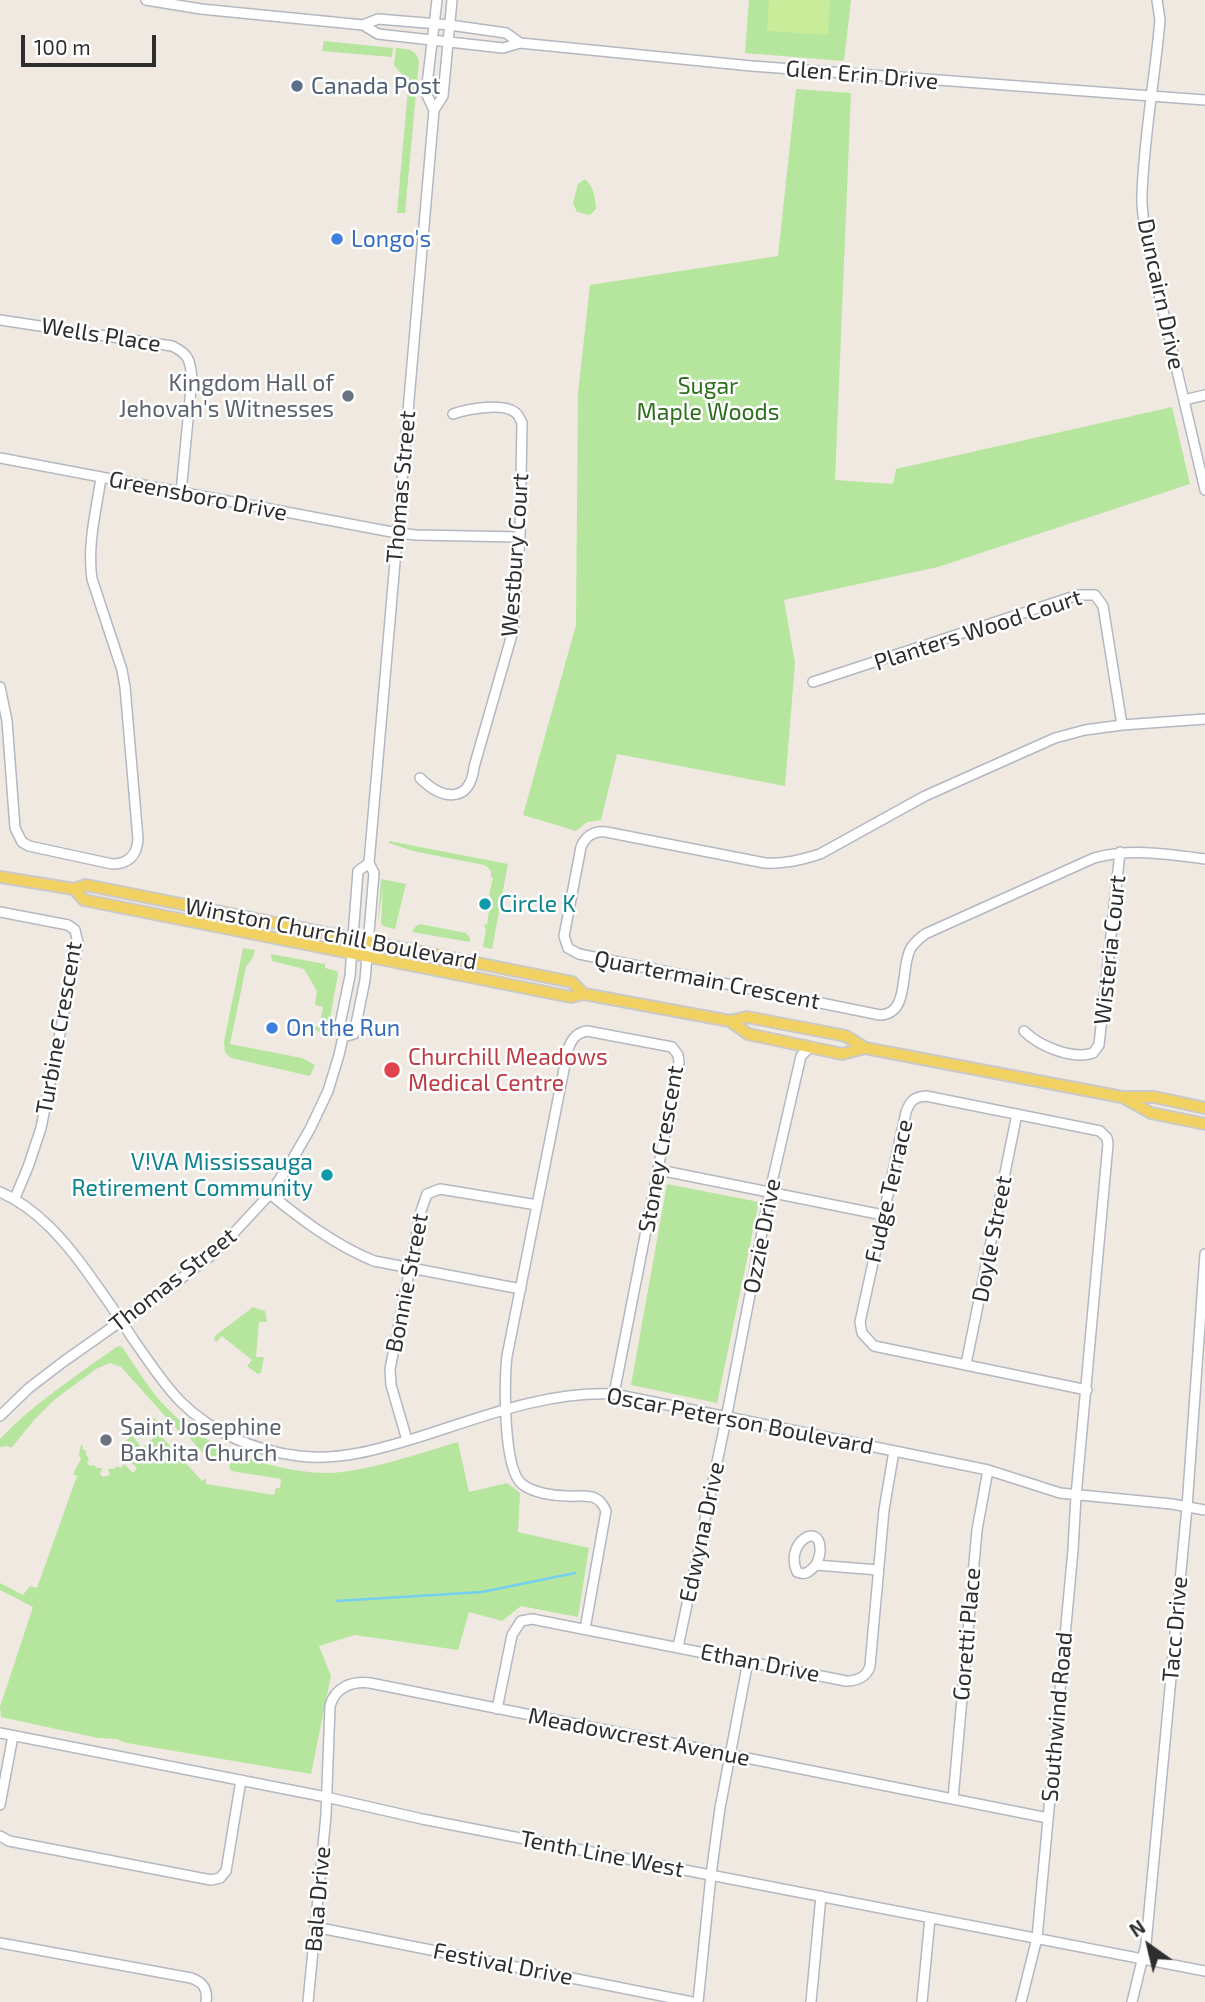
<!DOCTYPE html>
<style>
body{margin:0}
#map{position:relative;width:1205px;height:2002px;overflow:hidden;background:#efe9e1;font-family:"Exo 2",sans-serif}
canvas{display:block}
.north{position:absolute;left:1114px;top:1911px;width:70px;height:70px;-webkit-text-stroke:5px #fff;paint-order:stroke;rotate:326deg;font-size:19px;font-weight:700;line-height:28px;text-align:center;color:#2e2e2e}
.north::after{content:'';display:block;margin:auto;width:24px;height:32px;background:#2e2e2e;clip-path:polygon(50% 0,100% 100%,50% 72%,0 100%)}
.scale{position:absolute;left:21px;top:35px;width:135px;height:32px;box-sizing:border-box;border:4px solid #2e2e2e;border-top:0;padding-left:9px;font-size:21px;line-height:24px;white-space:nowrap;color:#2e2e2e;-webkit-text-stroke:5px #fff;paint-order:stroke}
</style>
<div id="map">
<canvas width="1205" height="2002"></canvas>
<div class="north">N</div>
<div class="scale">100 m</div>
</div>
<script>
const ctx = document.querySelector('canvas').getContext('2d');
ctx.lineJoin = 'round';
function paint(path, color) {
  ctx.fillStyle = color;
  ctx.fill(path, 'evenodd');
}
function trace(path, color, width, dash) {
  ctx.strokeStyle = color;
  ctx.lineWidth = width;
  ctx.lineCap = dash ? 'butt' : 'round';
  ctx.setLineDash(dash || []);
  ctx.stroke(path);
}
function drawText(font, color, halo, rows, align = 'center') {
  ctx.font = font + ' "Exo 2",sans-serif';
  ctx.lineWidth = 5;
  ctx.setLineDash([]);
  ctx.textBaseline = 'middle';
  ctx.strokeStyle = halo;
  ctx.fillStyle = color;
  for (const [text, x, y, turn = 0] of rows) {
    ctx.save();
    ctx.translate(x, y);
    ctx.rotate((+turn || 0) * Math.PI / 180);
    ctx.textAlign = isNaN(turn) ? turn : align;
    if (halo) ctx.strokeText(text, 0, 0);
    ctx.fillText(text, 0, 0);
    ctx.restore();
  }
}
paint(new Path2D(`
 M 749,0 L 851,0 L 844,61 L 745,53 Z
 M 324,41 L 393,48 L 392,57 L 322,51 Z
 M 396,48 C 406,49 416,48 419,61 L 405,213 L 397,213 L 409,77 L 403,76 L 394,65 Z
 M 796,89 L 851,93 L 835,480 L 893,484 L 896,469 L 1172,407 L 1190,484 L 938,567 L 784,600 L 795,663 L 785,786 L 617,754 L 601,820 L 587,822 L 576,831 L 523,815 L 576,625 L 578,393 L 590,285 L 778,256 Z
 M 585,179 C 594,187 595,197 596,209 L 590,215 L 577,212 L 573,203 L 578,184 Z
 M 389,841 L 508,864 L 492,949 L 483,947 L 486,930 L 484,924 L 487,925 L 491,896 L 489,895 L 493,878 L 491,877 C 492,871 490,868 484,865 L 413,851 L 389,843 Z
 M 381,879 L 406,884 L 395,929 L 383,926 L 381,923 L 383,888 L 378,922 Z
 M 420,924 L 466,933 L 470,938 L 470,942 L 412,932 L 416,926 Z
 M 243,948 L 255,950 L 253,957 L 246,967 L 230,1044 L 302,1058 L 315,1065 L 310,1076 L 231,1058 L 225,1052 L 224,1042 Z
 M 271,954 L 325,964 L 325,968 L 337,971 L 338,974 L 327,1035 L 311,1028 L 311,1025 L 319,1027 L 323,1007 L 315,1005 L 317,991 L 304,969 L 272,961 Z
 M 667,1184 L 759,1202 L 717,1403 L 631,1385 Z
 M 253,1307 L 265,1311 L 267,1322 L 259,1322 L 256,1357 L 264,1357 L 261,1373 L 258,1374 L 247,1366 L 252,1360 L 222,1336 L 216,1342 L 214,1339 L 215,1336 Z
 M 118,1346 L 122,1347 C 138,1370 152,1395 173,1414 C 188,1429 206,1439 224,1449 L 213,1463 L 211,1462 L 187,1435 L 184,1437 L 121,1367 L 110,1363 L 96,1369 L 54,1400 L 34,1420 L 13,1446 L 10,1448 L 8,1446 L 0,1447 L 0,1439 C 34,1403 77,1375 118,1346 Z
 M 154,1417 L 166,1431 L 161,1436 L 202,1481 L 206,1478 L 206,1484 L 274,1495 L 276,1488 L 280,1488 L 281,1479 L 231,1471 L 229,1466 L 236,1454 C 269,1466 306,1476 342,1472 C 381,1467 420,1453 458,1442 L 469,1492 L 507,1483 L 520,1493 L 518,1532 L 589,1548 L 578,1617 L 521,1606 L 502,1621 L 469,1612 L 458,1650 L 355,1635 L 319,1646 L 331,1676 L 311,1774 L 127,1743 L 116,1739 L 98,1738 L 1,1717 L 0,1707 L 33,1607 L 0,1590 L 0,1583 L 23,1595 L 30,1586 L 37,1588 L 77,1476 L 73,1474 L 81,1459 L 79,1454 L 81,1445 L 83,1445 L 82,1449 L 86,1451 L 86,1455 L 89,1459 L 87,1463 L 90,1466 L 94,1465 L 97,1468 L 102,1468 L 100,1474 L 103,1477 L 110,1475 L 108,1469 L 114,1469 L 117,1466 L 121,1468 L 124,1464 L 133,1473 L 137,1468 L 126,1458 L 126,1453 L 130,1452 L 131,1448 L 127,1446 L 126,1441 L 132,1435 L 142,1448 L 156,1436 L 150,1429 Z`), '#b6e59e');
paint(new Path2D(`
 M 769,0 L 830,0 L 828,35 L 767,31 Z`), '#c9ec9a');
trace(new Path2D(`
 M 337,1601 L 482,1592 L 575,1573`), '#75cff0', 2.5);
const minor = new Path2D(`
 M 146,0 L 201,9 L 363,25 L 378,19 L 450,25 L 506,33 L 520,43
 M 1157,0 L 1160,20 C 1155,78 1144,136 1142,194 C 1141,211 1145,227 1147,243 L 1205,490
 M 363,25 L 378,34 L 503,48 L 520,43 L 752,66 L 1205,100
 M 434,110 L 426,93 L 437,0
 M 0,320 L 172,346 C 189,354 190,360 192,378 L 181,492
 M 1184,400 L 1205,395
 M 0,458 L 397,533 L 416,535 L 520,537
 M 813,682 L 1078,595 L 1095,595 L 1103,606 L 1122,725
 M 0,687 L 7,721 L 15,828 L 22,842 L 29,846 L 112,864 C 129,864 137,855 138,839 L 125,687 L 122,670 L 92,579 C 87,546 96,511 101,478
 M 1205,719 L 1122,725 L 1085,730 L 1055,738 L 925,796 L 820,854 C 801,860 785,864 765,863 L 606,832 C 594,831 586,835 581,847 L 564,936 L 568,948 L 579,954 L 880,1015 C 910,1014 900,970 910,950 C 913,943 919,939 925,934 L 1094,858 C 1131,848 1167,854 1205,859
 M 420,778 C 442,800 470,804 474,767 L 513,631 L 520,537 L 522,423 C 521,421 518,414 516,413 C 504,402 467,409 453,414
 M 0,912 L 68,925 L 75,930 L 78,943 L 41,1128 L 28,1167 L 15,1198
 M 1024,1031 C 1039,1046 1072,1060 1093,1053 L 1099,1045 L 1120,852
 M 343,1037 L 354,1034 L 365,980 L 374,873 L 369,863 L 434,110 L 443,96 L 452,0
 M 659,1170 L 883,1215
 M 0,1192 C 37,1208 65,1241 88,1273 C 104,1295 119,1317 133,1339 C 148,1360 163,1384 181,1402 C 212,1433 256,1451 299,1456 C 340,1461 380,1449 419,1437 C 482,1417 546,1391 614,1394 L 988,1470 L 1060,1493 L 1172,1504 L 1205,1510
 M 270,1194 C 302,1220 335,1245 374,1261 L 521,1289
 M 966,1364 L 1017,1114
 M 0,1416 L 29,1388 L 63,1362 L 175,1283 L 216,1252 L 270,1194 L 292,1160 L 310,1129 L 328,1091 L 339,1055 L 343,1037 L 339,1029 L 350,976 L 358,871 L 369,863
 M 407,1440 L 391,1385 L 390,1369 L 421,1211 L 427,1194 L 440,1189 L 537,1205
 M 816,1565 C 818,1560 821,1554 820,1549 C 820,1521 784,1543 797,1572 C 806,1576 810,1571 816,1565 L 878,1570
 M 585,1629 L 606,1511 C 603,1505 601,1501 595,1498 C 587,1494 577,1497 568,1496 C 554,1496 533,1493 522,1484 C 503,1469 504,1380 507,1356 L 568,1049 C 572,1039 576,1033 587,1031 L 672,1047 L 678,1055 L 679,1062 L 614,1394
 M 678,1647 L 724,1429 L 770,1191 L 801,1056 L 808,1049 L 813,1047
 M 497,1709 L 512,1635 L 521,1621 L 532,1619 L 846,1681 C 857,1681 867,1677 870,1666 L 884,1510 L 894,1451
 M 0,1733 L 326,1797 L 422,1819 L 1205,1971
 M 953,1799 L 977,1530 L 988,1470
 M 0,1805 L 13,1736
 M 0,1836 L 9,1841 L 211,1880 L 220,1878 L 226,1871 L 241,1780
 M 315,1927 L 692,2002
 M 0,1943 L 191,1978 C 203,1982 208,1989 206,2002
 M 308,2002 L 326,1815 L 330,1706 C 335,1687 352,1681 370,1683 L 1048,1818
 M 698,2002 L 711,1875 L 720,1808 L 748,1661
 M 811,2002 L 821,1896
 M 922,2002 L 930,1918
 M 1021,2002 L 1037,1938 L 1073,1550 L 1076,1496 L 1108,1144 L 1107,1138 L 1100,1131 L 926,1096 C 914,1097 910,1101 906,1112 L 860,1322 L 862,1333 L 874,1346 L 1087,1390
 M 1132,2002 L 1146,1944 L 1187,1507 L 1205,1254`);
const major = new Path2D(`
 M 0,877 L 74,889 L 86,885 L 572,982 L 584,994
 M 74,889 L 84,900 L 571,997 L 584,994 L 730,1021 L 748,1034 L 842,1054 L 865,1048
 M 730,1021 L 747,1017 L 846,1036 L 865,1048 L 1122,1097 L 1154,1097 L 1205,1108
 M 1124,1098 L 1151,1113 L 1205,1124`);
trace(minor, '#b4b7c1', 12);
trace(major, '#c9c9c9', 14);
trace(minor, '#fff', 9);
trace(major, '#f2d163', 10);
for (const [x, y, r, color] of [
 [297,86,7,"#5c6f8a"],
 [337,239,7,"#3f7fe0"],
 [348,396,7,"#6b7280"],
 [485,904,7,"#0f9aa8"],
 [272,1028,7,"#3f7fe0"],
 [392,1070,9,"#e0444e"],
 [327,1175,7,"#0f9aa8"],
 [106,1440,7,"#6b7280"]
]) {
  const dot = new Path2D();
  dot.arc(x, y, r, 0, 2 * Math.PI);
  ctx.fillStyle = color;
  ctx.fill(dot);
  trace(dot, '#fff', 2.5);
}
drawText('23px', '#2e2e2e', '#fff', [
 ["Glen Erin Drive",862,75,5],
 ["Duncairn Drive",1161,294,78],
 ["Wells Place",101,335,9],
 ["Thomas Street",401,487,-85],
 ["Greensboro Drive",198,496,11],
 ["Westbury Court",515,555,-86],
 ["Planters Wood Court",978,630,-18],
 ["Winston Churchill Boulevard",331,934,11],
 ["Wisteria Court",1110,950,-84],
 ["Quartermain Crescent",707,980,11],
 ["Turbine Crescent",59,1028,-80],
 ["Stoney Crescent",661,1149,-80],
 ["Fudge Terrace",889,1191,-77],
 ["Ozzie Drive",762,1236,-79],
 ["Doyle Street",992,1239,-79],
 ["Thomas Street",173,1280,-38],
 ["Bonnie Street",407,1283,-79],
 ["Oscar Peterson Boulevard",740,1421,11],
 ["Edwyna Drive",702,1532,-78],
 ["Tacc Drive",1175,1629,-85],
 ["Goretti Place",967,1634,-85],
 ["Ethan Drive",760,1663,11],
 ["Southwind Road",1057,1717,-85],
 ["Meadowcrest Avenue",639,1737,11],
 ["Tenth Line West",602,1854,11],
 ["Bala Drive",318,1899,-85],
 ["Festival Drive",503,1964,11]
]);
drawText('23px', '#4e5e75', '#fff', [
 ["Canada Post",311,86]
], 'left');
drawText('23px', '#366cbe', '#fff', [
 ["Longo's",351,239],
 ["On the Run",286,1028]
], 'left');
drawText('23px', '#5b616d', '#fff', [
 ["Kingdom Hall of",334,383],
 ["Jehovah's Witnesses",334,409],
 ["Saint Josephine",120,1427,"left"],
 ["Bakhita Church",120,1453,"left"]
], 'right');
drawText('23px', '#2c6e1b', '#fff', [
 ["Sugar",708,386],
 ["Maple Woods",708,412]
]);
drawText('23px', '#0d838f', '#fff', [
 ["Circle K",499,904],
 ["V!VA Mississauga",313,1162,"right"],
 ["Retirement Community",313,1188,"right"]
], 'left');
drawText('23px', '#be3a42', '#fff', [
 ["Churchill Meadows",408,1057],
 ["Medical Centre",408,1083]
], 'left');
</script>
